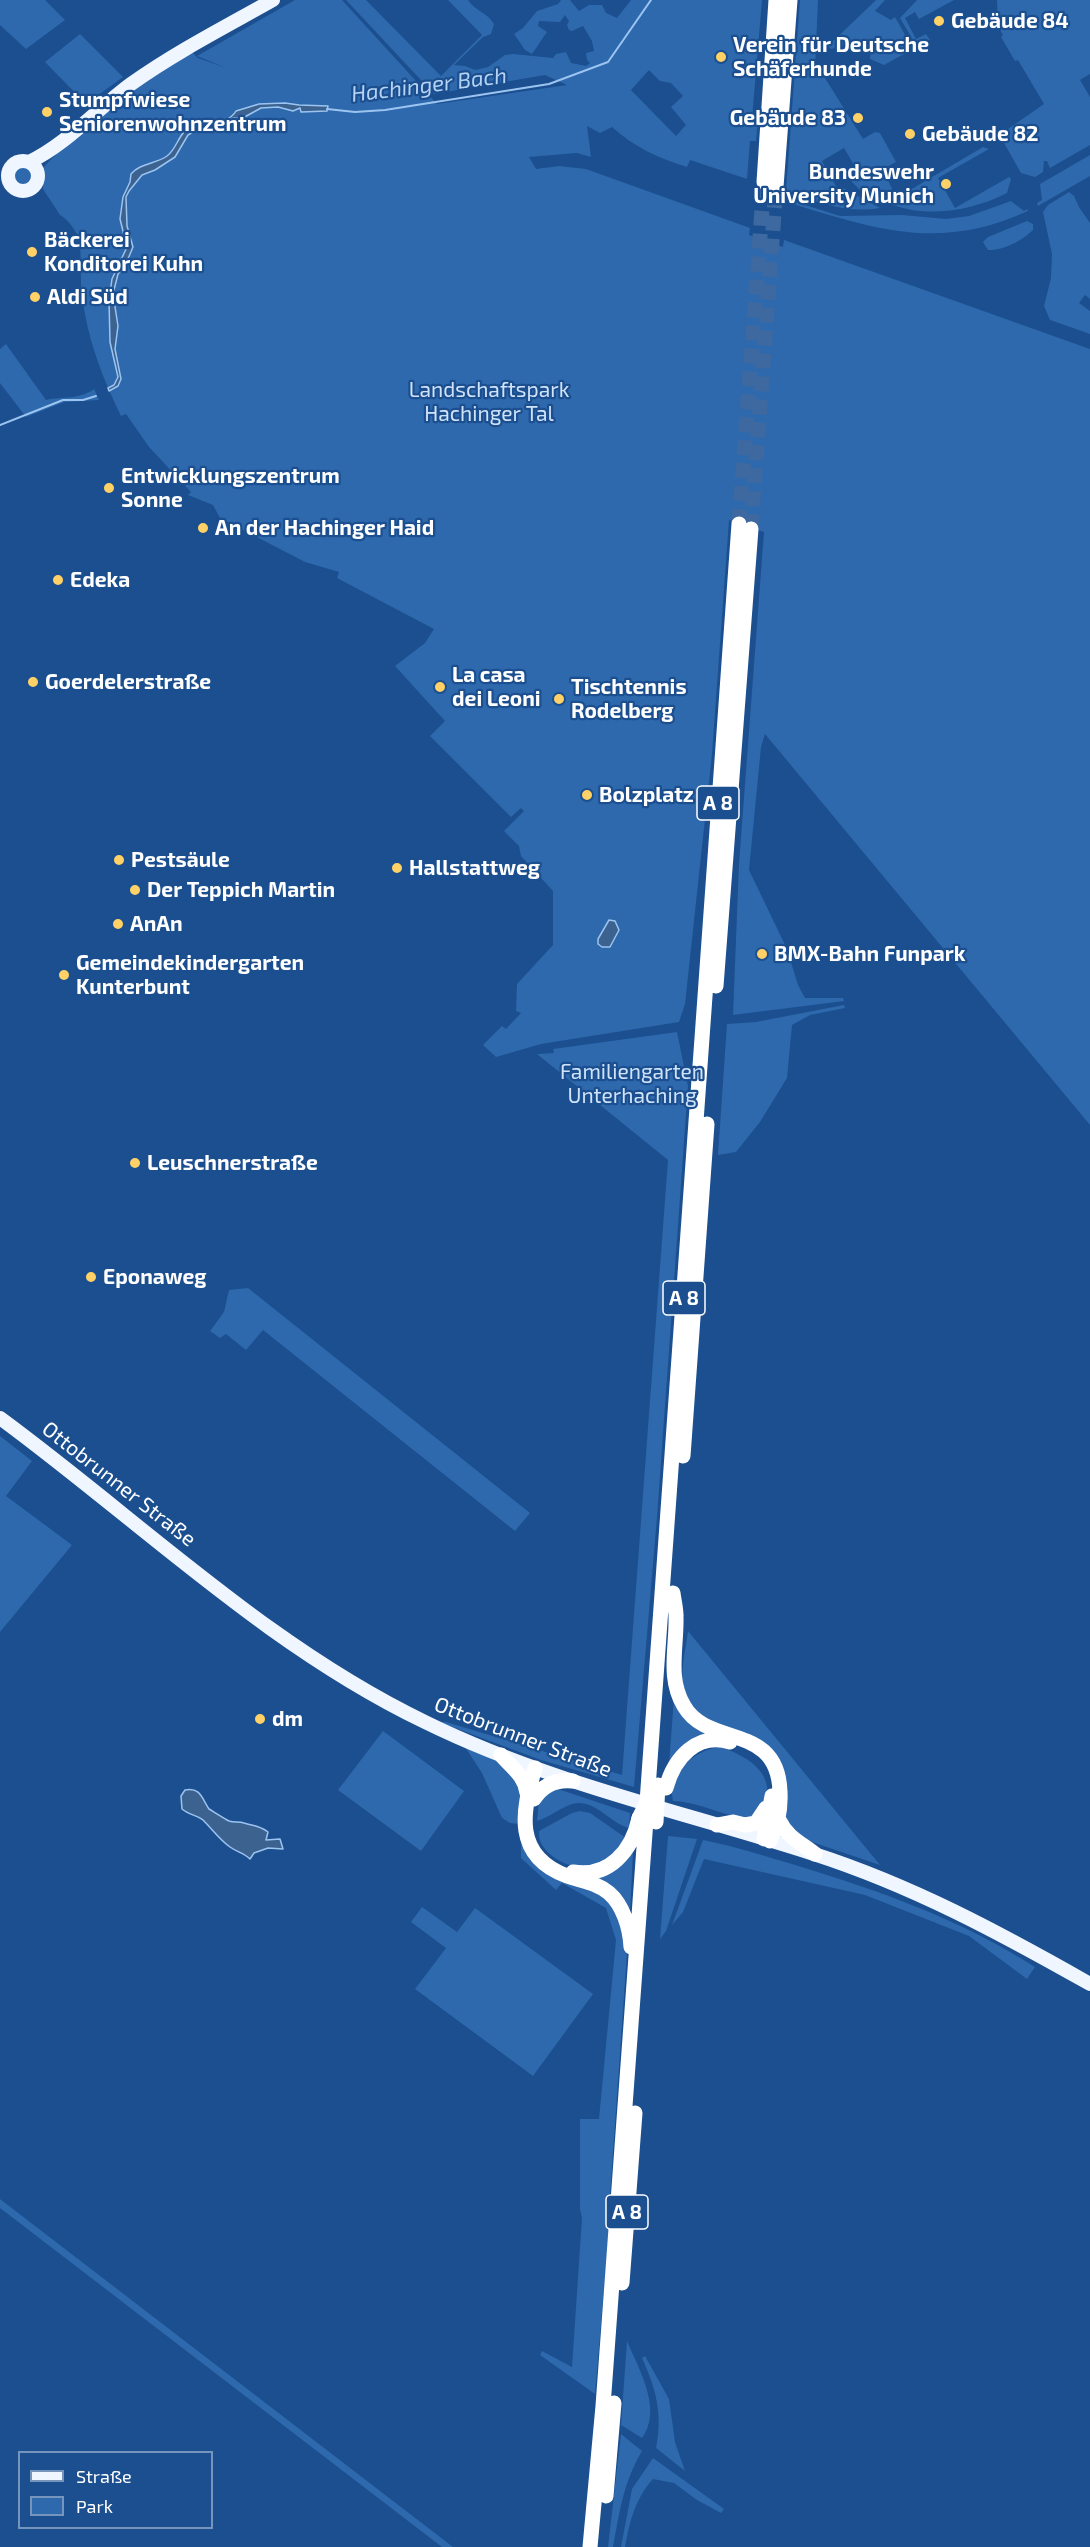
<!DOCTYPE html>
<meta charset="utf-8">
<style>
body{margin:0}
#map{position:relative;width:1090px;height:2547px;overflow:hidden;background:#1b4f8f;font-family:"Exo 2",sans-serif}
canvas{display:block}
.legend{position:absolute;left:18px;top:2451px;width:195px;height:78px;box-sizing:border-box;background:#1b4f8f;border:2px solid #7695bc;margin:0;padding:8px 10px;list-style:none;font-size:18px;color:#fff}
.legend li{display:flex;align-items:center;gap:12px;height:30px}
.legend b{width:30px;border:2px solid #7695bc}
</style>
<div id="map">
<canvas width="1090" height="2547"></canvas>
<ul class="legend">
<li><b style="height:8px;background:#f0f6ff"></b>Straße</li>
<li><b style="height:16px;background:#2e69ad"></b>Park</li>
</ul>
</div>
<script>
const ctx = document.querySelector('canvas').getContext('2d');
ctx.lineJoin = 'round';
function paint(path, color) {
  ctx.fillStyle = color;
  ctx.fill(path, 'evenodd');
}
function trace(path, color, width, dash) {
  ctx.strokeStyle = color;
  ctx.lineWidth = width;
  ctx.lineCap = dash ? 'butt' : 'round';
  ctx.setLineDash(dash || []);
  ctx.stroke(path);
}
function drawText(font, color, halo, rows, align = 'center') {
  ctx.font = font + ' "Exo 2",sans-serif';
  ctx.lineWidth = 4.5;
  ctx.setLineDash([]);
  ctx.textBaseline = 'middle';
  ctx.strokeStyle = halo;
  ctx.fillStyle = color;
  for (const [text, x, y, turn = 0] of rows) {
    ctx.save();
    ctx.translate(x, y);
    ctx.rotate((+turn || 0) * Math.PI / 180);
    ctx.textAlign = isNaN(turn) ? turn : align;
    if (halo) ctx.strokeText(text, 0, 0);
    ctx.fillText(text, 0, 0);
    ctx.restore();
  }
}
paint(new Path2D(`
 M 0,0 L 45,0 L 65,20 L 26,49 L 0,25 Z
 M 295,0 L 342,0 L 437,104 L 567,85 L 545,75 L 434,94 L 346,0 L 366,0 L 441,76 L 482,35 L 448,0 L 468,0 C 475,11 487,12 494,24 L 491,34 L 483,37 L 454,65 L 465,66 L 475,70 L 488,67 L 505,55 L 513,54 L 553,58 L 556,54 L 566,52 L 571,63 L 586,66 L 590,63 L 587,60 L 586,53 L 594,51 L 592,41 L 583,26 L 572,31 L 569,30 L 567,25 L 569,21 L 565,15 L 560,22 L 539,21 L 538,26 L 547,32 L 532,54 L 525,50 L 514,34 L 523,28 L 537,11 L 558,4 L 561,0 L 570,0 L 579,11 L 589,5 L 602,5 L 606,13 L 617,18 L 631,0 L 762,0 L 752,119 L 758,120 L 756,141 L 750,141 L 747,179 L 690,160 L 687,167 C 658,158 634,147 612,127 L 600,133 L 587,126 L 591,157 L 577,153 L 529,157 L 536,169 L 559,166 L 586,169 L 750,228 L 749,235 L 783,247 L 784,240 L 1090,349 L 1090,1125 L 765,734 L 761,747 L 749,870 L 787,949 L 798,985 L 805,998 L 843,998 L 844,1001 L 733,1015 L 739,864 L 764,532 L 729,520 L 712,754 L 685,1004 L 679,1022 L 541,1044 L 496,1057 L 483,1045 L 502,1026 L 506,1029 L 521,1013 L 516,1011 L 517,984 L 553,945 L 553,891 L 521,856 L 519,846 L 504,831 L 524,811 L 521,808 L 511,817 L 430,736 L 445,721 L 395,666 L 425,643 L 434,629 L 337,578 L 339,572 L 305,562 L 220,518 L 213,505 L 188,495 L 191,492 L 149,447 L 126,414 L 121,416 C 102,377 87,338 82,295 C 80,281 82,252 79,240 C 77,232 68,219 60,215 L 43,189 L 43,168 C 86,121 139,87 191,51 L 198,58 L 226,68 L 197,56 ZM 649,70 L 660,81 L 671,83 L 683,96 L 671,107 L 686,125 L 676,136 L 631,90 Z
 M 800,0 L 818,0 L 815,71 L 820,70 L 863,139 L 875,132 L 880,133 L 896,162 L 883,169 L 892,189 L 886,200 L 882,202 L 860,190 L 851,181 L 860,175 L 844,148 L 822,161 L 837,188 L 841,187 L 880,208 C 846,214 817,202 786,191 Z
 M 876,0 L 885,0 L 875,11 L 891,20 L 895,17 L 913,49 L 884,65 L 870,59 L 871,48 L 855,50 L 852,43 L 831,49 L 828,46 Z
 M 917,0 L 954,0 L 919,19 L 915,12 L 905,18 L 916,39 L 926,34 L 930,40 L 917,47 L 900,18 Z
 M 997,0 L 1090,0 L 1090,74 L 1080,80 L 1090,97 L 1090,145 L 1050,168 L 1047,161 L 1044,161 L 1043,172 L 1035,177 L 1021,173 L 1004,143 L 1008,129 L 1044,104 L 1018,60 L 1015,61 L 1001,37 L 1003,35 L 998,26 Z
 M 80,34 L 123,77 L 86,104 L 45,62 Z
 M 983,147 L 989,149 L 938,178 L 955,208 L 1009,177 L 1011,179 L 1007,193 C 972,211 925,219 888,203 Z
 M 1090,155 L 1090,176 L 1038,206 L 1037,203 L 1042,200 L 1040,184 Z
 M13 176a11 11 0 1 1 22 0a11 11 0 1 1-22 0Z
 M 1069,192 L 1074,196 L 1079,207 L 1090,223 L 1090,299 L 1085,295 L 1079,303 L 1090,311 L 1090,334 L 1050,320 L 1044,306 L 1051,278 L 1052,254 L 1043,212 L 1048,205 Z
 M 786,199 L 840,216 L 902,215 L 946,219 L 969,216 L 1011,201 L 1024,211 L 1027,209 L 1028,211 C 938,252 875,229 786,202 Z
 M 1027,221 L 1033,224 L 1033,230 C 1023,240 1003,251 988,250 L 983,242 L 988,237 Z
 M 6,344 L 46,400 C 63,396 79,400 94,389 L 99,400 L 64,402 L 26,417 L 0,383 L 0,349 Z
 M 844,1005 L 845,1008 L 810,1015 L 792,1025 L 787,1078 L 760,1122 L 736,1152 L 718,1155 L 727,1024 L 756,1022 Z
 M 677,1032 L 688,1086 L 657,1517 L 634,1787 L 541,1760 L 439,1722 L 446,1722 L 622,1775 L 668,1160 L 537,1054 L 554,1053 L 553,1049 Z
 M 248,1288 L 530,1513 L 515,1531 L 263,1330 L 246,1350 L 226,1334 L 220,1338 L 210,1331 L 224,1312 L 229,1290 Z
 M 0,1436 L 32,1461 L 6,1496 L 72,1545 L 0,1632 Z
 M 688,1631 L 880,1865 L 803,1839 L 788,1827 L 774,1758 C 745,1742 686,1720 683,1682 C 681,1665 686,1648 688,1631 Z
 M 674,1698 L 713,1734 L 669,1764 Z
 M 383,1731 L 464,1791 L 421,1851 L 338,1790 Z
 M 465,1747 L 497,1761 L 521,1788 L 519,1824 L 510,1823 L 502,1818 L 482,1773 Z
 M 719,1747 C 742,1753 777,1772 765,1803 C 762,1809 757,1814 754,1819 C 726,1818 701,1802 673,1801 C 667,1773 693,1751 719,1747 Z
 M 558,1789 L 630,1813 L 629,1828 C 609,1823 595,1798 572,1804 C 560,1808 550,1817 537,1821 L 539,1799 L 549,1790 Z
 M 580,1811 L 590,1813 L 626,1838 C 618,1849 609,1862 595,1867 C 576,1873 536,1855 539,1831 L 572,1813 Z
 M 521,1836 L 530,1850 L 607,1894 L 628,1939 L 610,2195 L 612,2195 L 595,2394 L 540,2355 L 542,2351 L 572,2367 L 582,2218 L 580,2209 L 580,2119 L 599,2119 L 616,1940 L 606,1908 L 562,1883 L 556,1890 L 521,1858 Z
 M 668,1836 L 697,1839 L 666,1931 L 660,1939 Z
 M 703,1840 C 734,1846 765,1856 795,1865 C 878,1890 962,1920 1035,1967 L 1027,1979 L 969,1936 L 865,1895 L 704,1859 L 683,1912 L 672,1925 Z
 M 633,1852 L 630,1913 L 594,1877 L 613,1872 Z
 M 422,1907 L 457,1932 L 475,1908 L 593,1994 L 533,2076 L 415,1989 L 446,1948 L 411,1922 Z
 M 0,2199 L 453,2547 L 442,2547 L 0,2208 Z
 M 627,2341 C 639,2370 663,2409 642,2438 L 621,2425 Z
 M 645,2356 L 669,2399 L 675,2442 L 685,2471 L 656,2448 C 663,2414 656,2389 642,2358 Z
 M 621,2434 L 642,2451 C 623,2483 620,2511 613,2547 L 608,2547 Z
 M 653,2458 L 724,2509 L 721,2513 L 697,2500 L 674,2483 L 653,2479 C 635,2499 630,2521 625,2547 L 621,2547 L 632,2489 Z`), '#2e69ad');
const water = new Path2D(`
 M 285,103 L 299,105 L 328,106 L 327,111 L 301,112 L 300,108 L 293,111 L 278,107 L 261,108 L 241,119 L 234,118 L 217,127 L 196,130 L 188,135 L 175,157 L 155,170 L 142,175 L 129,191 L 126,197 L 127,226 L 133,247 L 125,266 L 118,274 L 113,294 L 118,326 L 115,349 L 121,379 L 118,386 L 109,391 L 108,388 L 114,385 L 118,377 L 110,342 L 109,300 L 112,279 L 127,247 L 120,219 L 123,197 L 130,182 L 131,174 C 140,163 156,164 167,156 C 177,149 179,132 190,127 C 203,120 228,126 236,111 L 259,104 Z
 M 609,920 L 615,921 L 619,930 L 610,947 L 602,947 L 598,944 L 598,939 Z
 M 185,1790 C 201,1787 202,1799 209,1809 C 214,1812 225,1819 229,1821 C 234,1823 239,1821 244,1823 C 253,1826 259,1825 268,1832 L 266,1840 L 280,1839 L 283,1849 L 268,1848 L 254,1853 L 250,1859 C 244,1853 237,1852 230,1847 C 220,1840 212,1829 203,1820 C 197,1815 189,1815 182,1809 L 181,1796 Z`);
paint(water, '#3c6290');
trace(water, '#9cc4f0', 1.5);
trace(new Path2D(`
 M 327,109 L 355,112 L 385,110 L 549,84 L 608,62 L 651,0
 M 0,425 L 63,400 L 83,400 L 96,396`), '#9cc4f0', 2);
trace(new Path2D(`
 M 739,524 L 764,182
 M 751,529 L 776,187`), '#3d69a0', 15, [15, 8]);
trace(new Path2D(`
 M8 176a15 15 0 1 1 30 0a15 15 0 1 1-30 0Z
 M 29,162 C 67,144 97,109 131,84 C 176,52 225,27 273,0
 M 0,1418 C 140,1521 267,1646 425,1722 C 549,1783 684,1812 814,1854 C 913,1886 1000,1933 1090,1984`), '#f0f6ff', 14);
trace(new Path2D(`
 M 764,182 L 776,0
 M 776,187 L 790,0
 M 716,986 L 751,529
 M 683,1456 L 707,1124
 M 673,1593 C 674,1601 676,1608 676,1616 C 677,1647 667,1678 684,1706 C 708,1748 778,1722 780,1792 C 781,1810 778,1825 770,1841
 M 501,1755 C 512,1768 525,1776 527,1793
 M 535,1768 C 522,1811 513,1856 567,1876 C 581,1881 596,1882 609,1893 C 623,1905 630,1928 631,1947
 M 666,1788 C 674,1758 697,1732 730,1742
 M 534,1799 C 543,1785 556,1779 573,1781
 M 647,1802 L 739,524
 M 779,1820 C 787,1837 801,1843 815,1854
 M 717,1825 L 733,1822 L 745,1825 L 756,1823 L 766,1808
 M 764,1839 L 772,1796
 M 573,1872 C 609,1878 632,1851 639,1818
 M 622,2283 L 635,2113
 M 606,2496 L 614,2403
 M 590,2547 L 603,2406 L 646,1820`), '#fff', 15);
trace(new Path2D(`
 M 639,1818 L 647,1802
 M 656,1822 L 658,1785`), '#fff', 15);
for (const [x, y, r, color] of [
 [939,21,6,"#ffd166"],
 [721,57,6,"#ffd166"],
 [47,112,6,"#ffd166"],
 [858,118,6,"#ffd166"],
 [910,134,6,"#ffd166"],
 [946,184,6,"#ffd166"],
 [32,252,6,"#ffd166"],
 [35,297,6,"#ffd166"],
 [109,488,6,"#ffd166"],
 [203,528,6,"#ffd166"],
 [58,580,6,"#ffd166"],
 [33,682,6,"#ffd166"],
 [440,687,6,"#ffd166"],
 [559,699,6,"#ffd166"],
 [587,795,6,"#ffd166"],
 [119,860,6,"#ffd166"],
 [397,868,6,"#ffd166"],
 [135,890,6,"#ffd166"],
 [118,924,6,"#ffd166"],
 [762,954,6,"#ffd166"],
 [64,975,6,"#ffd166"],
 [135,1163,6,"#ffd166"],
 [91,1277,6,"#ffd166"],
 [260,1719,6,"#ffd166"]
]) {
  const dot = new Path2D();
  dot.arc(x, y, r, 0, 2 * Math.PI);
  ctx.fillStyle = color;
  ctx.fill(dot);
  trace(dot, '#1b4f8f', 2);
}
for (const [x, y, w] of [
 [718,803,42],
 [684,1298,42],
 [627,2212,42]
]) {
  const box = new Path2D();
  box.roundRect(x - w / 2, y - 17, w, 34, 4.5);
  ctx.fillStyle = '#1b4f8f';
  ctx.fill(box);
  trace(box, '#fff', 1.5);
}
drawText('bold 20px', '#fff', null, [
 ["A 8",718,803],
 ["A 8",684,1298],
 ["A 8",627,2212]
]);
drawText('bold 21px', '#fff', '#1b4f8f', [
 ["Gebäude 84",951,21],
 ["Verein für Deutsche",733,45],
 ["Schäferhunde",733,69],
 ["Stumpfwiese",59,100],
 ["Seniorenwohnzentrum",59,124],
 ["Gebäude 83",846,118,"right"],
 ["Gebäude 82",922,134],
 ["Bundeswehr",934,172,"right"],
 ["University Munich",934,196,"right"],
 ["Bäckerei",44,240],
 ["Konditorei Kuhn",44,264],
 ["Aldi Süd",47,297],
 ["Entwicklungszentrum",121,476],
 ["Sonne",121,500],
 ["An der Hachinger Haid",215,528],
 ["Edeka",70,580],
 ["La casa",452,675],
 ["dei Leoni",452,699],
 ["Goerdelerstraße",45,682],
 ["Tischtennis",571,687],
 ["Rodelberg",571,711],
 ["Bolzplatz",599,795],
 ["Pestsäule",131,860],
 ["Hallstattweg",409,868],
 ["Der Teppich Martin",147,890],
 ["AnAn",130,924],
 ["BMX-Bahn Funpark",774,954],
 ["Gemeindekindergarten",76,963],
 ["Kunterbunt",76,987],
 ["Leuschnerstraße",147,1163],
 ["Eponaweg",103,1277],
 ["dm",272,1719]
], 'left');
drawText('21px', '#cfe3fa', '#1b4f8f', [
 ["Landschaftspark",489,390],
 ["Hachinger Tal",489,414],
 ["Familiengarten",632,1072],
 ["Unterhaching",632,1096]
]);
drawText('21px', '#fff', '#1b4f8f', [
 ["Ottobrunner Straße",119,1484,38],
 ["Ottobrunner Straße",523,1737,21]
]);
drawText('italic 22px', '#b5d3f5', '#1b4f8f', [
 ["Hachinger Bach",429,85,-7]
]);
</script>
